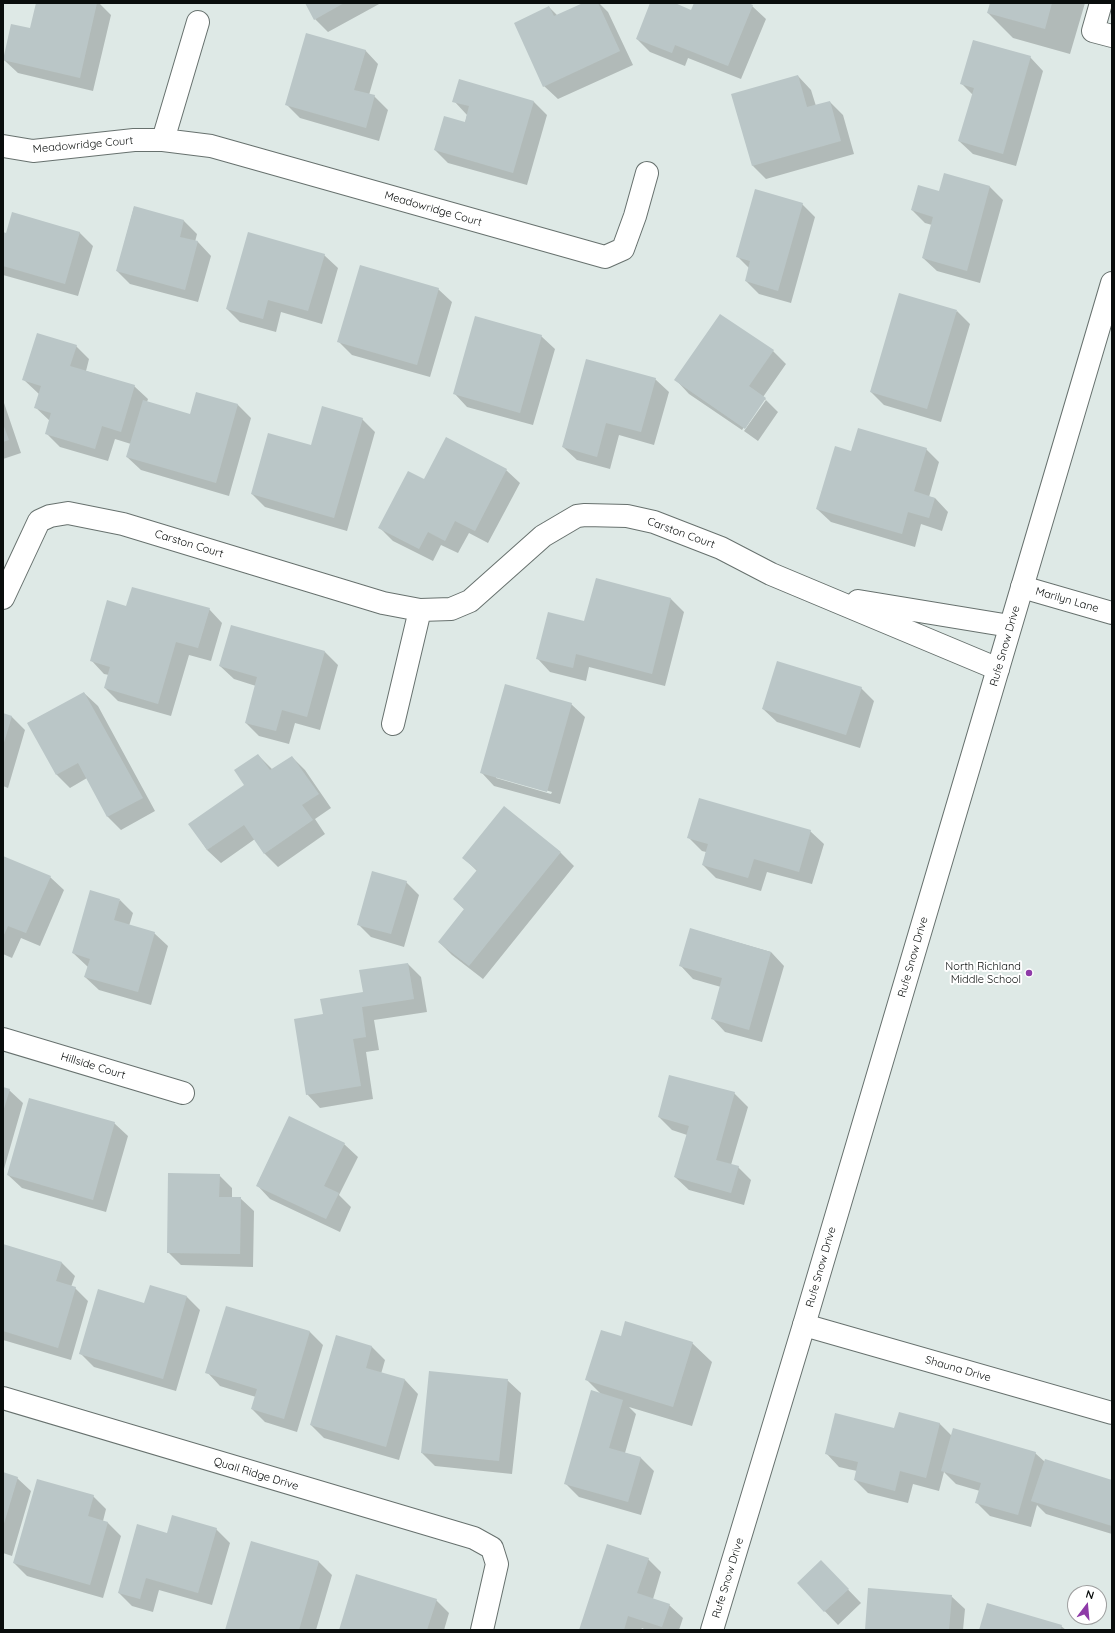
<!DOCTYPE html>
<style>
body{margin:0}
#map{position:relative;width:1115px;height:1633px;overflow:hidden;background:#dee9e6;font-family:Quicksand,sans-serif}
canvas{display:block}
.frame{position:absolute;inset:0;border:4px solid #090d0c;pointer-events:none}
.north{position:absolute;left:1067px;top:1585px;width:40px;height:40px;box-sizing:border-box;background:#fff;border:1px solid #9d9e9e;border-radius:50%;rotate:16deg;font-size:11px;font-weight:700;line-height:16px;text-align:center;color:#090d0c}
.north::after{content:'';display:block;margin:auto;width:14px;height:18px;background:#8e3aa8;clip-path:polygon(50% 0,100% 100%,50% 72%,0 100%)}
</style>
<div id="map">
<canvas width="1115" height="1633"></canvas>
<div class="frame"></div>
<div class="north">N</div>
</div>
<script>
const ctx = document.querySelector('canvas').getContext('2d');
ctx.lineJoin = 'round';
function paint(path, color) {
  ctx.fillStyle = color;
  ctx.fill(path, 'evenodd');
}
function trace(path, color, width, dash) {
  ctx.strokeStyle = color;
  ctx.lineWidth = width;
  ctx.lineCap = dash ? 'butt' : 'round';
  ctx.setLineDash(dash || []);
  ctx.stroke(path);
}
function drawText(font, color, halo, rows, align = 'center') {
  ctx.font = font + ' Quicksand,sans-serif';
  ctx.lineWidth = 4;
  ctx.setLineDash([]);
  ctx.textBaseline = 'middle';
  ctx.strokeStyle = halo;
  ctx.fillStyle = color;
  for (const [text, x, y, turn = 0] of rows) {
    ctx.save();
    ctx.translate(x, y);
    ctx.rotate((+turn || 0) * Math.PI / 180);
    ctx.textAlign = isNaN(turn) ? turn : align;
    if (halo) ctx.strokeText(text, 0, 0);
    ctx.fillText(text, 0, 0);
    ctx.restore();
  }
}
paint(new Path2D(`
 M 37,3 L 99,3 L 111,15 L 93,91 L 18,73 L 4,60 L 31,29 Z
 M 306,3 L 381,3 L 328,32 L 315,19 Z
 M 585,3 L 599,3 L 608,12 L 633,65 L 558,99 L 544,86 L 549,7 L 558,16 Z
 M 651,3 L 672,3 L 692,11 L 695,3 L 746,3 L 752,6 L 766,19 L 741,79 L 688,58 L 685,66 L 650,52 L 637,39 Z
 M 991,3 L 1085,3 L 1070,54 L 1013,38 L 988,13 Z
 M 365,50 L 378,64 L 369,95 L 374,96 L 388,110 L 379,141 L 300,118 L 287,105 Z
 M 1030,57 L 1043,71 L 1016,166 L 973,154 L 959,141 L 973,95 L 962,84 Z
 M 798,76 L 811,90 L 816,106 L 830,102 L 843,115 L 854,154 L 766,179 L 753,166 L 733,95 Z
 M 454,101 L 534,102 L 547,115 L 527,185 L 448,163 L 435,150 L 465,123 L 467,115 Z
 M 990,187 L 1003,200 L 980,283 L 937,271 L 923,258 L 932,225 L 925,223 L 912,210 L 940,192 Z
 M 802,204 L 815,217 L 791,303 L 759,294 L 746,281 L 749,268 L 737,256 Z
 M 134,207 L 184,221 L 197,234 L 195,242 L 198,242 L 211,256 L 198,302 L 130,284 L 117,271 Z
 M 79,232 L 93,246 L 78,296 L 3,275 L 3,233 Z
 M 324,255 L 338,268 L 322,324 L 281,312 L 276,332 L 240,322 L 227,309 Z
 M 438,289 L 452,302 L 430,377 L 352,355 L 339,342 Z
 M 957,311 L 970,324 L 941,422 L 884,405 L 871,392 Z
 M 541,336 L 555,349 L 533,425 L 467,407 L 454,393 Z
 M 76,346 L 89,359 L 86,371 L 134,386 L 148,399 L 147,402 L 191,415 L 197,393 L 238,405 L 251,418 L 229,496 L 141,470 L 127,457 L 131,444 L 115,439 L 108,461 L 60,447 L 46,433 L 50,421 L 35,407 L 39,394 L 24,380 Z
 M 773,351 L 786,364 L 763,397 L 778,412 L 758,441 L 744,431 L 766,400 L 763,400 L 742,430 L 689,394 L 676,380 Z
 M 655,379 L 669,392 L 654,445 L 619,435 L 610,469 L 577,460 L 563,447 Z
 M 3,400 L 21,453 L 3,459 Z
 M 362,419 L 375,432 L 347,531 L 265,507 L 252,494 L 312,446 Z
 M 926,449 L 939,462 L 929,497 L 935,498 L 948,512 L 942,531 L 921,524 L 915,547 L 831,522 L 817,509 L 852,452 Z
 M 506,470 L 520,483 L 488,543 L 469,533 L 458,553 L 441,545 L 433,561 L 393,541 L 379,527 L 425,480 Z
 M 671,599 L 684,612 L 665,686 L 589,667 L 586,681 L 550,672 L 537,658 L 585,622 Z
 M 127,607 L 209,609 L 222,623 L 211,661 L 189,655 L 171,716 L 118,701 L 105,688 L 109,675 L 104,674 L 91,660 Z
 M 325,652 L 338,665 L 320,730 L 295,723 L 289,744 L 259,736 L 246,723 L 256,686 L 234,679 L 220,666 Z
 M 861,688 L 874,701 L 860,748 L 777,722 L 763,709 Z
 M 84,693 L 98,706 L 155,811 L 121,830 L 108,817 L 87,778 L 70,788 L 57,775 L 28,723 Z
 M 571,704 L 585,717 L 560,804 L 494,786 L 481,772 ZM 496,776 L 552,792 L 551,794 L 496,778 Z
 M 3,714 L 12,717 L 25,730 L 8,788 L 3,786 Z
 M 258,755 L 273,770 L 292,757 L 305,770 L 331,808 L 315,819 L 325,834 L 278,867 L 265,854 L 255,839 L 221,863 L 207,850 L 190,824 L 246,785 Z
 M 504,807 L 561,853 L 574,866 L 483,979 L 452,955 L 439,942 L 465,910 L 454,899 L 477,871 L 464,858 Z
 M 810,831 L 824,844 L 812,884 L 767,872 L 761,891 L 716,878 L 703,865 L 706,852 L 702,851 L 689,838 Z
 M 3,857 L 50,877 L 64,890 L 40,946 L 21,938 L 12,958 L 3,954 Z
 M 406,882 L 419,895 L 404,947 L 371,937 L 358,924 Z
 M 120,900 L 133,913 L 129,926 L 154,933 L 168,946 L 151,1005 L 99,990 L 85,977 L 88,967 L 73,953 Z
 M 691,929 L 771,952 L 784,966 L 762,1042 L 725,1032 L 712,1018 L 721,987 L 693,979 L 680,965 Z
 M 408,964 L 421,977 L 427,1012 L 374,1020 L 379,1050 L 366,1052 L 373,1099 L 320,1108 L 307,1094 L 324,1015 L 364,993 Z
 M 3,1088 L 9,1090 L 23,1103 L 4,1169 Z
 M 734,1093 L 748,1107 L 731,1165 L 738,1167 L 751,1180 L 744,1205 L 689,1190 L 675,1177 L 687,1135 L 672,1130 L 659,1117 Z
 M 289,1118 L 344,1144 L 358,1157 L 339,1195 L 351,1207 L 340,1232 L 270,1199 L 257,1185 Z
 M 114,1123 L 128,1136 L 106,1212 L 22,1188 L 8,1175 Z
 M 219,1175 L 232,1188 L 232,1198 L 240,1198 L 254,1211 L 253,1267 L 181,1265 L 168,1252 Z
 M 3,1245 L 62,1263 L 75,1276 L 71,1287 L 75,1288 L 88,1301 L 71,1360 L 3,1340 Z
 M 187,1297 L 200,1310 L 176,1391 L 94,1367 L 80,1353 L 145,1304 Z
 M 227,1307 L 310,1332 L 323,1345 L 297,1432 L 265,1422 L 252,1409 L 256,1397 L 220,1386 L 207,1372 Z
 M 336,1337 L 372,1347 L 385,1360 L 381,1374 L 405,1380 L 418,1394 L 399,1460 L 324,1438 L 311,1425 Z
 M 622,1337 L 692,1343 L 712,1362 L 692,1426 L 629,1407 L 636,1414 L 625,1453 L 641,1458 L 654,1471 L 641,1515 L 579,1497 L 566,1484 L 601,1394 L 587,1380 Z
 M 507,1380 L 521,1393 L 512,1474 L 435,1466 L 422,1453 Z
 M 939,1423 L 952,1436 L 1035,1453 L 1045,1462 L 1112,1481 L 1112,1534 L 1046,1514 L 1037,1505 L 1031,1527 L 990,1516 L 976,1502 L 980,1491 L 956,1484 L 944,1472 L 939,1491 L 913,1484 L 908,1503 L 868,1493 L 855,1480 L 857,1471 L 839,1467 L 826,1453 L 895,1429 Z
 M 3,1473 L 17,1478 L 31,1491 L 12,1556 L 3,1553 Z
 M 93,1496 L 106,1509 L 103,1521 L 108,1523 L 121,1536 L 103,1598 L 27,1576 L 14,1563 Z
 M 216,1529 L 230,1543 L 212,1605 L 159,1590 L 153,1612 L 132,1606 L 119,1593 L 168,1534 Z
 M 648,1559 L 661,1572 L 653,1599 L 669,1605 L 683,1618 L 679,1630 L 646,1630 L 642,1628 L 641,1630 L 580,1630 Z
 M 318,1561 L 332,1575 L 316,1630 L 226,1630 Z
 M 834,1575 L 861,1603 L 838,1625 L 798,1583 Z
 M 951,1596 L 965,1609 L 963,1630 L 866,1630 Z
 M 436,1600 L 449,1613 L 444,1630 L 340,1630 Z
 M 1061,1626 L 1066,1630 L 980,1630 Z`), '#0003');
paint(new Path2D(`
 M 36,3 L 97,3 L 80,78 L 3,60 L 11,24 L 30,28 Z
 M 305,3 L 344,3 L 314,20 Z
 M 583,3 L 598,3 L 620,51 L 543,87 L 514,23 L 549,6 L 554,16 Z
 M 650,3 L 675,3 L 691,10 L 694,3 L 748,3 L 753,5 L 728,66 L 675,45 L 672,53 L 636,39 Z
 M 990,3 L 1052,3 L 1045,29 L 987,13 Z
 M 306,33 L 366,50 L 354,90 L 375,95 L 366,128 L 285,105 Z
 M 973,40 L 1031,56 L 1003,154 L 958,141 L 974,88 L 960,84 Z
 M 798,75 L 807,107 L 830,101 L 841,141 L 752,166 L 731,94 Z
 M 459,79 L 534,101 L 513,173 L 434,150 L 444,116 L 465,122 L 469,106 L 452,102 Z
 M 944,173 L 990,186 L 967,271 L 922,258 L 933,217 L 911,210 L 918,185 L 939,191 Z
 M 755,189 L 803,203 L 778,291 L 745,281 L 750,261 L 736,257 Z
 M 134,206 L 184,220 L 180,237 L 198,241 L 185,290 L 116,271 Z
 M 12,212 L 80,232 L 65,284 L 3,266 L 3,232 L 6,233 Z
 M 248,232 L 325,254 L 308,311 L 268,300 L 263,319 L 226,309 Z
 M 360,265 L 439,288 L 417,365 L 337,342 Z
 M 899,293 L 957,310 L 927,409 L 870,392 Z
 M 720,314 L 774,350 L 749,386 L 766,398 L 745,429 L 674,380 Z
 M 475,316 L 542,335 L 520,413 L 453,394 Z
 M 37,333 L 77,345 L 70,366 L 135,385 L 121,432 L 102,426 L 95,449 L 45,434 L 51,413 L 34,408 L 41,386 L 22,380 Z
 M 586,359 L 656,378 L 641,432 L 606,423 L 597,457 L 562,447 Z
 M 196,392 L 238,404 L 216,483 L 126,457 L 143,400 L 190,414 Z
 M 322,406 L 363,418 L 334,518 L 251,494 L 268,433 L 311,445 Z
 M 3,424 L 9,440 L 3,442 Z
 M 858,428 L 927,448 L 914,491 L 935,498 L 929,518 L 908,512 L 902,534 L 816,509 L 835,446 L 851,451 Z
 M 446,437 L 507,469 L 475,531 L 455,521 L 445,541 L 428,532 L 419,549 L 378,528 L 408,471 L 424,479 Z
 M 596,578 L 671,598 L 652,674 L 576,654 L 573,668 L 536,659 L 548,612 L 584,621 Z
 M 132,587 L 210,608 L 198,648 L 176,642 L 158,704 L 104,688 L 110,667 L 90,661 L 107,600 L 126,606 Z
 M 231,625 L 325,651 L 307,717 L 282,710 L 276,731 L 245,723 L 257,677 L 219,666 Z
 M 777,661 L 862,687 L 846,735 L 762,709 Z
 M 505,684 L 572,703 L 547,792 L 480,773 Z
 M 84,692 L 143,798 L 107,817 L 78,763 L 56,775 L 27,723 Z
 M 3,713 L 12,716 L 3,746 Z
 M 258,754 L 270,770 L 292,756 L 319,794 L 302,805 L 313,820 L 264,854 L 244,825 L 207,850 L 188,824 L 244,785 L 234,770 Z
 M 699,798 L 811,830 L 799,872 L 754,859 L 748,878 L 702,865 L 708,844 L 687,838 Z
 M 504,806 L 561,852 L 469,966 L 438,942 L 464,909 L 453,899 L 477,870 L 462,858 Z
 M 3,856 L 51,876 L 26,933 L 8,926 L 3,937 Z
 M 372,871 L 407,881 L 391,934 L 357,925 Z
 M 90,890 L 120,899 L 114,920 L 155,932 L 138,992 L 84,977 L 90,959 L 72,953 Z
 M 690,928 L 771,952 L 749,1030 L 711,1019 L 722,978 L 679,966 Z
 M 408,963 L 414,999 L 362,1007 L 366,1037 L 353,1039 L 361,1086 L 306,1095 L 294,1019 L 323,1014 L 320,999 L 363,992 L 359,970 Z
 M 669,1075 L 735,1092 L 716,1160 L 739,1166 L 731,1193 L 674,1177 L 689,1126 L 658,1117 Z
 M 3,1087 L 10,1089 L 3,1112 Z
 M 29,1098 L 115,1122 L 93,1200 L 7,1175 Z
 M 289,1116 L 345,1143 L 324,1186 L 339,1193 L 326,1219 L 256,1186 Z
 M 168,1173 L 220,1174 L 219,1197 L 241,1197 L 240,1254 L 167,1253 Z
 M 3,1244 L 62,1262 L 56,1281 L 76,1287 L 58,1348 L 3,1331 Z
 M 150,1285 L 187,1296 L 163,1379 L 79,1354 L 98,1289 L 144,1303 Z
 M 226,1306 L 310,1331 L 284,1419 L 251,1409 L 257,1389 L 205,1373 Z
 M 625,1321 L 693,1342 L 673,1407 L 585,1380 L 601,1330 L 621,1336 Z
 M 336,1335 L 372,1346 L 366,1368 L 405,1379 L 386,1447 L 310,1425 Z
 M 429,1371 L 508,1379 L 499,1461 L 421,1453 Z
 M 591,1390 L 623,1400 L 609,1448 L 641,1457 L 628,1502 L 564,1484 Z
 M 899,1412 L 940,1423 L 926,1478 L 900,1471 L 895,1491 L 854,1480 L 858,1462 L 825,1454 L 835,1413 L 894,1428 Z
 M 953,1428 L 1036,1452 L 1018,1515 L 975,1503 L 981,1483 L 941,1471 Z
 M 1045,1459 L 1112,1480 L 1112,1526 L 1031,1501 Z
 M 3,1472 L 18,1477 L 3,1527 Z
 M 37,1479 L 94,1495 L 88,1516 L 108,1522 L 90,1585 L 13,1563 Z
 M 172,1515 L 217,1528 L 198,1593 L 146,1578 L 140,1599 L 118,1593 L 137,1524 L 167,1533 Z
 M 251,1541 L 319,1561 L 299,1630 L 225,1630 Z
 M 607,1544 L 649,1558 L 637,1593 L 670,1604 L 662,1627 L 628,1616 L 624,1630 L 579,1630 Z
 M 821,1560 L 849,1589 L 824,1612 L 797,1583 Z
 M 356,1574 L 437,1599 L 427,1630 L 339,1630 Z
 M 868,1588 L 952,1595 L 949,1630 L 865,1630 Z
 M 987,1603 L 1062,1625 L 1060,1630 L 979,1630 Z`), '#bac6c7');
const minor = new Path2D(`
 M 1101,3 L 1093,31 L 1112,36
 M 163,140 L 198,22
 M 3,146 L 33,151 L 134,140 L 163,140 L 211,146 L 605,257 L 623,249 L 635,216 L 647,173
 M 1022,587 L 1112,613
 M 3,598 L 39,521 L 50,516 L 68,513 L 123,524 L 383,603 L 420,610 L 451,609 L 470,601 L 543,536 L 577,516 L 585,515 L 627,516 L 654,522 L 721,548 L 771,574 L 998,669
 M 858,601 L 1010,626
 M 393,724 L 420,610
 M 3,1039 L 183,1093
 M 804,1325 L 1112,1413
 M 3,1398 L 474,1538 L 492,1548 L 497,1564 L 482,1630`);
const major = new Path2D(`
 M 712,1630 L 804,1325 L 1112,283`);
trace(minor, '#67716e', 24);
trace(major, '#67716e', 24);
trace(minor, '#fff', 22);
trace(major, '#fff', 22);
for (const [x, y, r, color] of [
 [1029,973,4,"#8e3aa8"]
]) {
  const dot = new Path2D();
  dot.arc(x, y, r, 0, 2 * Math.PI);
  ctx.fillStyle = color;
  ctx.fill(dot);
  trace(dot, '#fff', 1.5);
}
drawText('11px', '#090d0c', '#fff', [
 ["Meadowridge Court",83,145,-5],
 ["Meadowridge Court",433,209,16],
 ["Carston Court",681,533,20],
 ["Carston Court",189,544,17],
 ["Marilyn Lane",1067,600,16],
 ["Rufe Snow Drive",1005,646,-74],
 ["Rufe Snow Drive",913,957,-74],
 ["Hillside Court",93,1066,17],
 ["Rufe Snow Drive",821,1267,-74],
 ["Shauna Drive",958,1369,16],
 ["Quail Ridge Drive",256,1474,17],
 ["Rufe Snow Drive",728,1578,-73]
]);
drawText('11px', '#090d0c', '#fff', [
 ["North Richland",1021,967],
 ["Middle School",1021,980]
], 'right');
</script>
